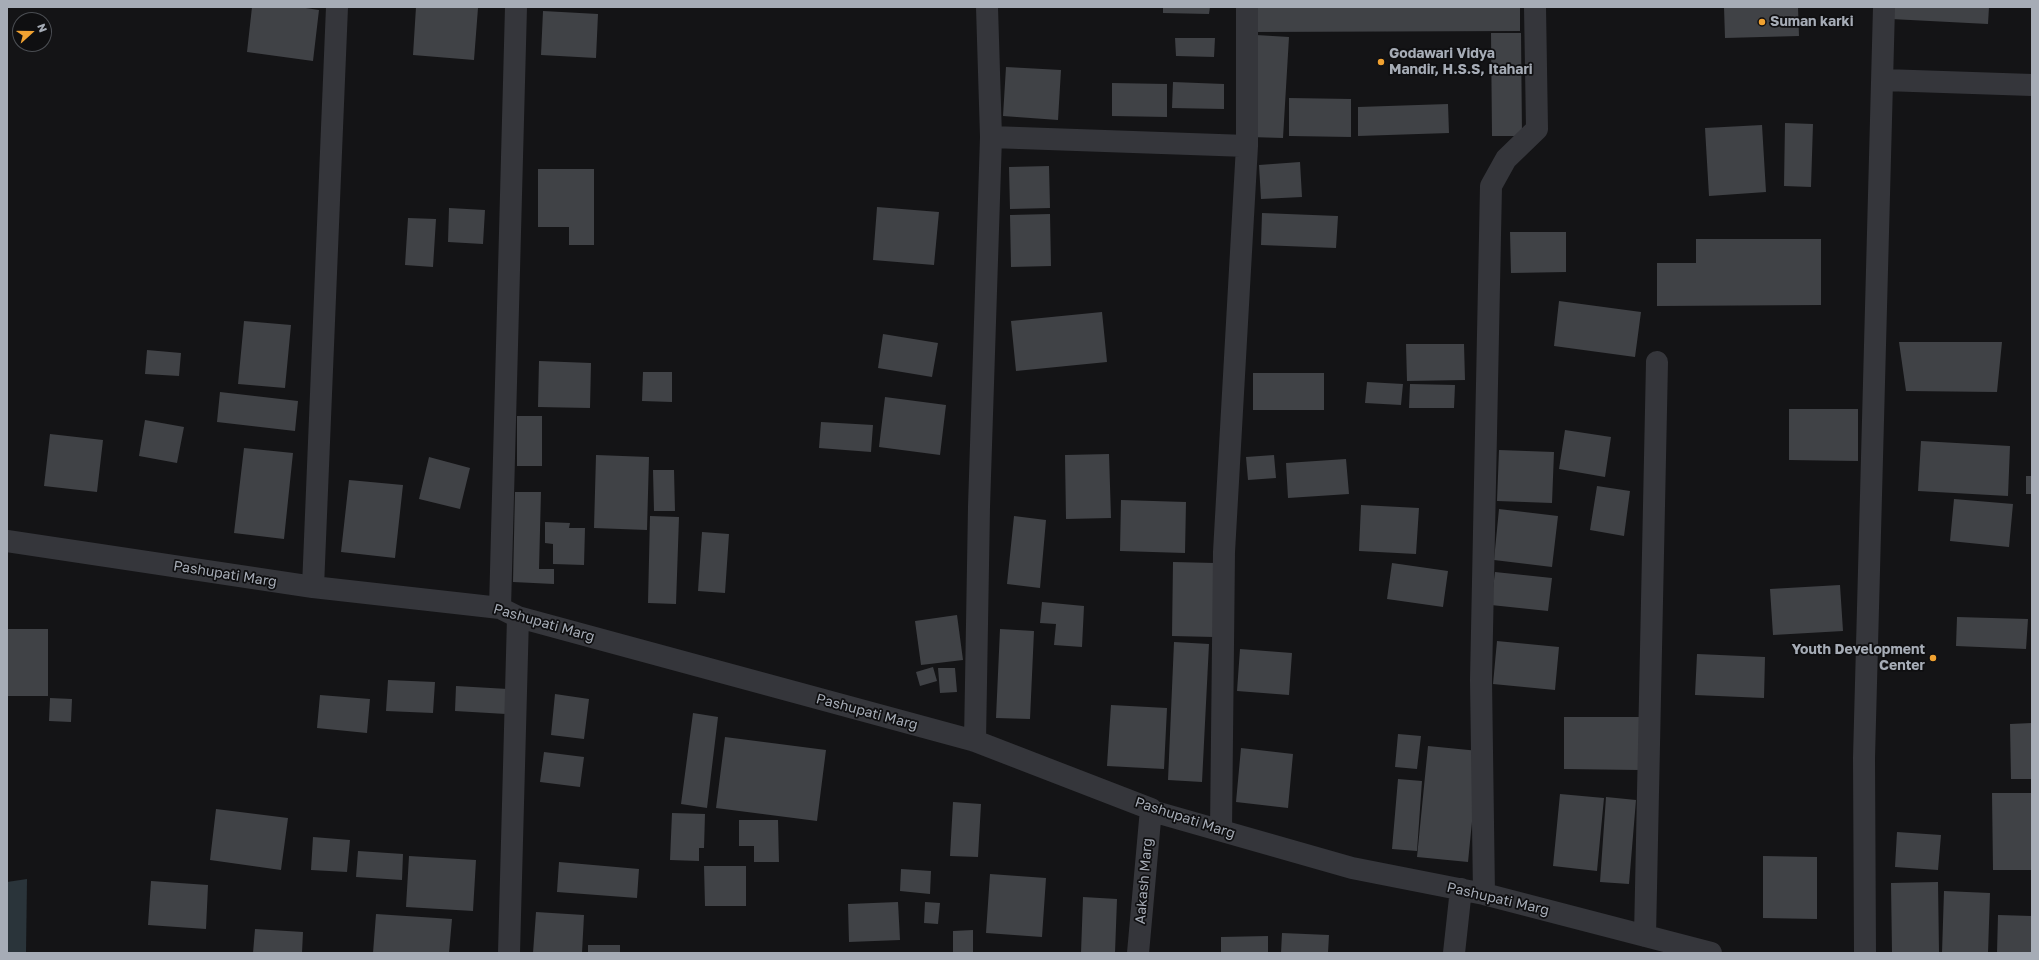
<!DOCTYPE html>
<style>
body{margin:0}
#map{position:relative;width:2039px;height:960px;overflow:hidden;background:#141416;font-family:"Golos Text",sans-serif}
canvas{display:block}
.frame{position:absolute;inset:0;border:8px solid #a6acb6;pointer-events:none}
.north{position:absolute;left:12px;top:12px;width:40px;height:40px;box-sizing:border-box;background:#0f0f11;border:1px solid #4b4e53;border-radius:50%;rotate:69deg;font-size:11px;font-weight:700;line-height:16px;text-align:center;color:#a6acb6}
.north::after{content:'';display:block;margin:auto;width:14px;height:18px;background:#f1a231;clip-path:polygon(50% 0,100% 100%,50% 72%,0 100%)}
</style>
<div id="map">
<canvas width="2039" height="960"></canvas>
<div class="frame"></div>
<div class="north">N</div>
</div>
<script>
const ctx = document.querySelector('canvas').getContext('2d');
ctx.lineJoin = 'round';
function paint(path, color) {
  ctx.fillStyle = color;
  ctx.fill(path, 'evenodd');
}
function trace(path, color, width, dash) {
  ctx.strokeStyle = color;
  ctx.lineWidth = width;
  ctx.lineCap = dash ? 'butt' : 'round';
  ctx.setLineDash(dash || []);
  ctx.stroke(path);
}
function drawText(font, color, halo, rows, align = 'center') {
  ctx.font = font + ' "Golos Text",sans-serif';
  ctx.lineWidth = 3.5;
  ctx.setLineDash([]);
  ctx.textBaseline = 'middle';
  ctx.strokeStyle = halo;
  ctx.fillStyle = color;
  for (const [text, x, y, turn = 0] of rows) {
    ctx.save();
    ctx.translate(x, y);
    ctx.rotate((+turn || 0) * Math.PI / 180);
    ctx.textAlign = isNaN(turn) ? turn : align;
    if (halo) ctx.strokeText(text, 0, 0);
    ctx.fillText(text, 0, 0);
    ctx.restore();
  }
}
paint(new Path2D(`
 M 27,879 L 26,953 L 7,953 L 7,882 Z`), '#2a343a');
paint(new Path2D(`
 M 252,7 L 299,7 L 319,10 L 313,61 L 247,52 Z
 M 416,7 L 478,8 L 474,60 L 413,55 Z
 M 1163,7 L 1210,7 L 1209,14 L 1163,13 Z
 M 1254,7 L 1520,7 L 1520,31 L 1254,32 Z
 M 1724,7 L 1798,7 L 1799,36 L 1725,38 Z
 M 1891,7 L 1989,7 L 1988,24 L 1891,19 Z
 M 543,11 L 598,14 L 596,58 L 541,55 Z
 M 1491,33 L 1521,33 L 1522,136 L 1492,136 Z
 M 1256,35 L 1289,37 L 1283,138 L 1250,137 Z
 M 1175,38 L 1215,38 L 1214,57 L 1176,56 Z
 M 1006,67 L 1061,70 L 1058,120 L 1003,116 Z
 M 1173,82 L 1224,84 L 1224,109 L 1172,108 Z
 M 1112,83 L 1167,84 L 1167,117 L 1112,116 Z
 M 1289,98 L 1351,99 L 1351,137 L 1289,136 Z
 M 1448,104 L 1449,133 L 1358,136 L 1358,107 Z
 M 1785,123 L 1813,124 L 1811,187 L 1784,186 Z
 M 1762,125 L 1766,192 L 1709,196 L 1705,128 Z
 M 1300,162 L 1302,197 L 1261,199 L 1259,165 Z
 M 1049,166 L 1050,208 L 1010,209 L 1009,167 Z
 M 538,169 L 594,169 L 594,245 L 569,245 L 569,227 L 538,227 Z
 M 877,207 L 939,212 L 934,265 L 873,260 Z
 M 449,208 L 485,210 L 483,244 L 448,242 Z
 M 1262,213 L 1338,216 L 1336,248 L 1261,245 Z
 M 1050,214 L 1051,266 L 1011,267 L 1010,215 Z
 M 408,218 L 436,219 L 433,267 L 405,265 Z
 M 1510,232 L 1566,232 L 1566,272 L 1511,273 Z
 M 1696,239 L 1821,239 L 1821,305 L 1657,306 L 1657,263 L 1696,263 Z
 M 1559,301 L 1641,312 L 1635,357 L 1554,346 Z
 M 1102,312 L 1107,362 L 1016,371 L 1011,321 Z
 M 244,321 L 291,325 L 285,388 L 238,384 Z
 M 883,334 L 938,343 L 932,377 L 878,368 Z
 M 1899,342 L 2002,342 L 1997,392 L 1906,391 Z
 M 1406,344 L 1464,344 L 1465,380 L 1407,381 Z
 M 147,350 L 181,353 L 179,376 L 145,374 Z
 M 539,361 L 591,363 L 590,408 L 538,407 Z
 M 643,372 L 672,372 L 672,402 L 642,401 Z
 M 1253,373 L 1324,373 L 1324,410 L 1253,410 Z
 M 1367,382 L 1403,384 L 1401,405 L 1365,403 Z
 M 1410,384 L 1455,385 L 1454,408 L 1409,408 Z
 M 220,392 L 298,401 L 295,431 L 217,422 Z
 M 885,397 L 946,405 L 940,455 L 879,447 Z
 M 1789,409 L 1858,409 L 1858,461 L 1789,460 Z
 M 517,416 L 542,416 L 542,466 L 517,466 Z
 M 145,420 L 184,427 L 177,463 L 139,456 Z
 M 821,422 L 873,425 L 871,452 L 819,448 Z
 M 1565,430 L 1611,437 L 1605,477 L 1559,469 Z
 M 50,434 L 103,440 L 97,492 L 44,486 Z
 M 1921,441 L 2010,446 L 2008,496 L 1918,491 Z
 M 244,448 L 293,453 L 284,539 L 234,533 Z
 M 1499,450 L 1554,452 L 1552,503 L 1497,501 Z
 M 1109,454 L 1111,518 L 1066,519 L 1065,455 Z
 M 596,455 L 649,457 L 647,530 L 594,528 Z
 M 1274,455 L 1276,478 L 1248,480 L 1246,457 Z
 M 429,457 L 470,468 L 460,509 L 419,499 Z
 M 1346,459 L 1349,494 L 1288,498 L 1286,463 Z
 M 653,470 L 674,470 L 675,511 L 654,511 Z
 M 2026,476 L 2032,476 L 2032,494 L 2026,494 Z
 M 349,480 L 403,485 L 395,558 L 341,552 Z
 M 1597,486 L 1630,491 L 1624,536 L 1590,530 Z
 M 515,492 L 541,492 L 539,569 L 554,569 L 554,584 L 513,582 Z
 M 1954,499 L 2013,504 L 2009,547 L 1950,541 Z
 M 1121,500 L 1186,502 L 1185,553 L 1120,551 Z
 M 1361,505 L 1419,508 L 1416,554 L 1359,551 Z
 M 1499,509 L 1558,516 L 1552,567 L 1494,560 Z
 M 650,516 L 679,517 L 676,604 L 648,603 Z
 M 1014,516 L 1046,520 L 1040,588 L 1007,584 Z
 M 545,522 L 570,523 L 569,528 L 585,528 L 584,565 L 553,564 L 553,544 L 545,543 Z
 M 702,532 L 729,534 L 725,593 L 698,591 Z
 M 1173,562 L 1215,563 L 1214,637 L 1172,636 Z
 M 1392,563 L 1448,571 L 1443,607 L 1387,599 Z
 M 1495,572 L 1552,578 L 1548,611 L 1491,605 Z
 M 1840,585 L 1843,631 L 1773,635 L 1770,589 Z
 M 1042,602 L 1084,606 L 1082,647 L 1054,645 L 1056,624 L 1040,623 Z
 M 957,615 L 963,660 L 921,665 L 915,621 Z
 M 1957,617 L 2028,619 L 2026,649 L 1956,646 Z
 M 7,629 L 48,629 L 48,696 L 7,696 Z
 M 1000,629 L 1034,631 L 1030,719 L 996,718 Z
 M 1497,641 L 1559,647 L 1555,690 L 1493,684 Z
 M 1174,642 L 1209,644 L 1202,782 L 1168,780 Z
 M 1240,649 L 1292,653 L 1289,695 L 1237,691 Z
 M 1697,654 L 1765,657 L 1764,698 L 1695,695 Z
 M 933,667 L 937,681 L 920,686 L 916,672 Z
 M 938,668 L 955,668 L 957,692 L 940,693 Z
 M 388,680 L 435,682 L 433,713 L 386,711 Z
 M 456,686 L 508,689 L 506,714 L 455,711 Z
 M 555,694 L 589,699 L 584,739 L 551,735 Z
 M 320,695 L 370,699 L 367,733 L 317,728 Z
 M 50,698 L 72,699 L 71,722 L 49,721 Z
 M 1111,705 L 1167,708 L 1164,769 L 1107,766 Z
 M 693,713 L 718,717 L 707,808 L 681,804 Z
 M 1564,717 L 1640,717 L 1639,770 L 1564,769 Z
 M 2032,723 L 2032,779 L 2011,779 L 2010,724 Z
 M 1398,734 L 1421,736 L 1417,769 L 1395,767 Z
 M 725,737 L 826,750 L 817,821 L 716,808 Z
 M 1428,746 L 1479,751 L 1468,862 L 1417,857 Z
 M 1241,748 L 1293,754 L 1288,808 L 1236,802 Z
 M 544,752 L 584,757 L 580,787 L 540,782 Z
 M 1398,779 L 1422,781 L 1417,851 L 1392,849 Z
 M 1992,793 L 2032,793 L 2032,870 L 1993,870 Z
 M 1560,794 L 1604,798 L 1597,871 L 1553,866 Z
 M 1606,797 L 1636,800 L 1629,884 L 1600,882 Z
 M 953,802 L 981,804 L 978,857 L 950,856 Z
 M 216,809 L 288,818 L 281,870 L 210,860 Z
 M 672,813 L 705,814 L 704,848 L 699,848 L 699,861 L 670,860 Z
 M 739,820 L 778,820 L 779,862 L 754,862 L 754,846 L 739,846 Z
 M 1897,832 L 1941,835 L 1938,870 L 1895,867 Z
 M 313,837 L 350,840 L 347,872 L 311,870 Z
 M 358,851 L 403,854 L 402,880 L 356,877 Z
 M 409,856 L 476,860 L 473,911 L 406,907 Z
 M 1763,856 L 1817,857 L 1817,919 L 1763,918 Z
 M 559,862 L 639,869 L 637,898 L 557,892 Z
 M 704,866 L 746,866 L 746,906 L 705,906 Z
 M 901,869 L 931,871 L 930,894 L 900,891 Z
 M 990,874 L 1046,878 L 1042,937 L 986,933 Z
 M 151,881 L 208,885 L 206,929 L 148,925 Z
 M 1938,882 L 1939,953 L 1892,953 L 1891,883 Z
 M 1944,891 L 1990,893 L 1988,953 L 1942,953 Z
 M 1083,897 L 1117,899 L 1115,953 L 1081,953 Z
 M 898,902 L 900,940 L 849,942 L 848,904 Z
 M 925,902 L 940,903 L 938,924 L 924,923 Z
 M 536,912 L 584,915 L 582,953 L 533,953 Z
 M 376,914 L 452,919 L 449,953 L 373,953 Z
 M 1998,915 L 2032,916 L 2032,953 L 1997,953 Z
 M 255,929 L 303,932 L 302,953 L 253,953 Z
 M 973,930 L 973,953 L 953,953 L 953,931 Z
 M 1282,933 L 1329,935 L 1328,953 L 1281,953 Z
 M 1268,936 L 1268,953 L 1221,953 L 1221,937 Z
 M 588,945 L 620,945 L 620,953 L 588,953 Z`), '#404246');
trace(new Path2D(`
 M 1884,80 L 2032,85
 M 991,137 L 1247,146
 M 7,541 L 313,587 L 500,608 L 518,617 L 975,741 L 1151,809 L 1152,811 L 1352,868 L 1484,894 L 1711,953
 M 313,587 L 337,7
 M 500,608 L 516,7
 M 975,741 L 979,507 L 991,137 L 987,7
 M 1221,830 L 1224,552 L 1247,146 L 1247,7
 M 1484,894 L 1481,680 L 1491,186 L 1506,159 L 1537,129 L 1535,7
 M 1645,936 L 1657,362
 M 509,953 L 518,617
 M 1138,953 L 1151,809
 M 1454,953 L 1461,889
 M 1865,953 L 1864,758 L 1884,7`), '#35363b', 22);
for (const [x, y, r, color] of [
 [1762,22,4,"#f1a231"],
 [1381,62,4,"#f1a231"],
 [1933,658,4,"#f1a231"]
]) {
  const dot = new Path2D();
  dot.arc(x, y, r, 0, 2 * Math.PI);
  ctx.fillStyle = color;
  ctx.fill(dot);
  trace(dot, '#0f0f11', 1.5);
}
drawText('bold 14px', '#a6acb6', '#0f0f11', [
 ["Suman karki",1770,22],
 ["Godawari Vidya",1389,54],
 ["Mandir, H.S.S, Itahari",1389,70],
 ["Youth Development",1925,650,"right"],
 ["Center",1925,666,"right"]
], 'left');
drawText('14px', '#a6acb6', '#0f0f11', [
 ["Pashupati Marg",225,574,9],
 ["Pashupati Marg",544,623,16],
 ["Pashupati Marg",867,712,15],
 ["Pashupati Marg",1185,818,18],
 ["Aakash Marg",1144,881,-85],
 ["Pashupati Marg",1498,899,13]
]);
</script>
